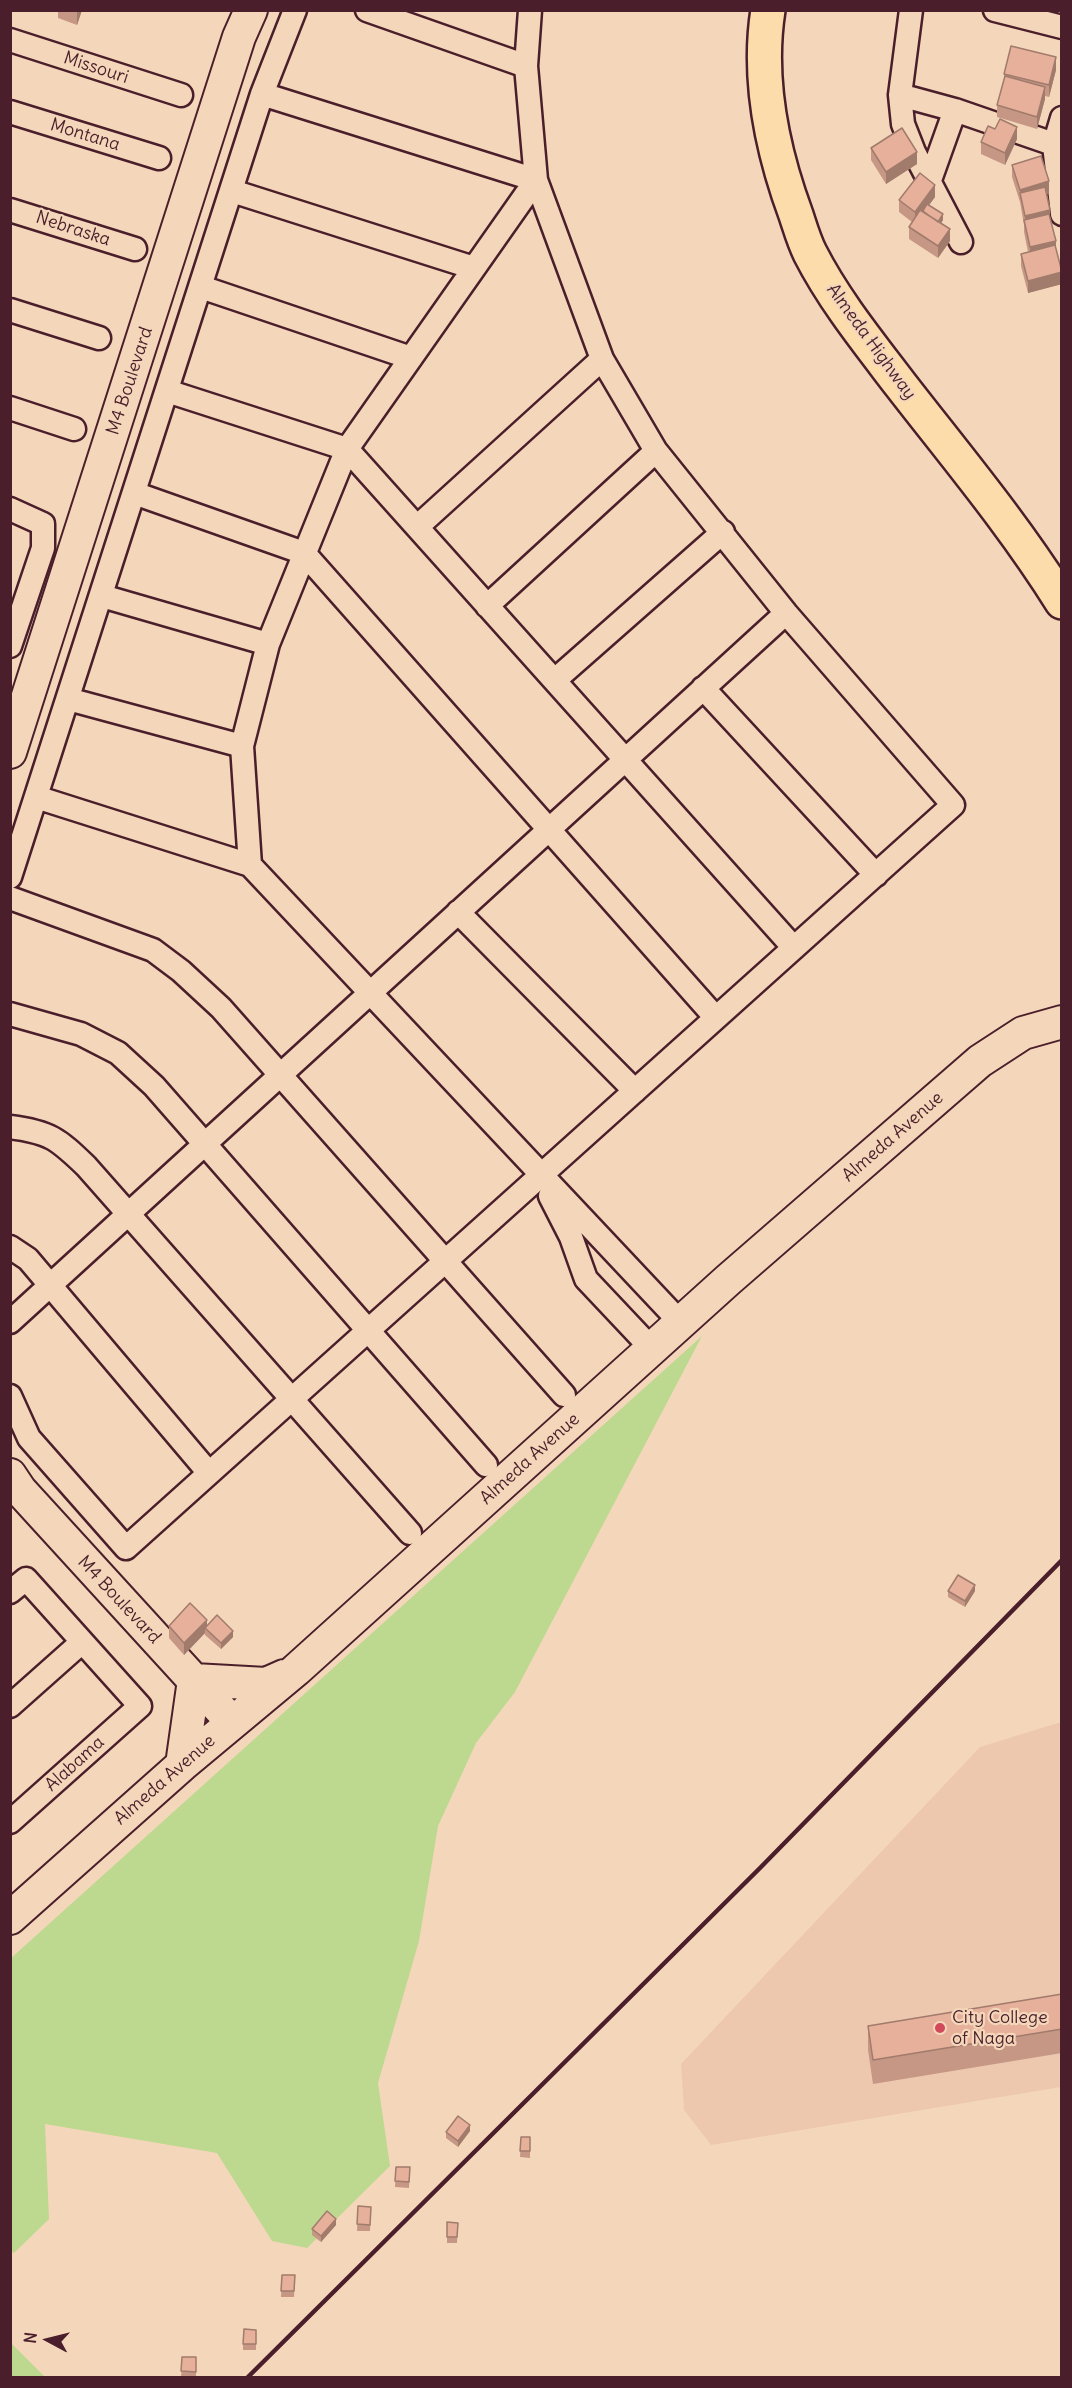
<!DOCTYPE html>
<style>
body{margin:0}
#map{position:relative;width:1072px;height:2388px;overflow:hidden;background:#f4d7ba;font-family:Delius,sans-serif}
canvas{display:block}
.frame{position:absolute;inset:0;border:12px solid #4a1f2b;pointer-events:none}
.north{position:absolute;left:18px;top:2310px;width:60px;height:60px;-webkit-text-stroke:4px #f4d7ba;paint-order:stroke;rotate:277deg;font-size:16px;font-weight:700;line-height:24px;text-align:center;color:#4a1f2b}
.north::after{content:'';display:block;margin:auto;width:21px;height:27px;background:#4a1f2b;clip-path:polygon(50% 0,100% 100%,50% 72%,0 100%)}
</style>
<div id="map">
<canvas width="1072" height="2388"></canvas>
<div class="frame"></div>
<div class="north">N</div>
</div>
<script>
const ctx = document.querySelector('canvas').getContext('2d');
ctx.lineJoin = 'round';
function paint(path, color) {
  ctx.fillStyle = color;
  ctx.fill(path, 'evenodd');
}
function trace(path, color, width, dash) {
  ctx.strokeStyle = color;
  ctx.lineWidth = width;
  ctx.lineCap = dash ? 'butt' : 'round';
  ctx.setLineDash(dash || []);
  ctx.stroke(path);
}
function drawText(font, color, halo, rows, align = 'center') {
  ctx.font = font + ' Delius,sans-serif';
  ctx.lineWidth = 4.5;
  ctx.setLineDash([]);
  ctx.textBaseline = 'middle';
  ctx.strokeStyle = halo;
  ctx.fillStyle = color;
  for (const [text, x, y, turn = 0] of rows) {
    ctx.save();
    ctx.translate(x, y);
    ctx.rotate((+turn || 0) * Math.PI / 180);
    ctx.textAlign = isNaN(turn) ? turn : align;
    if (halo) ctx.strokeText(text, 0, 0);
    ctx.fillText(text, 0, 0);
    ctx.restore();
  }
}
paint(new Path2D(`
 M 1061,1722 L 1061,2087 L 711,2145 L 684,2110 L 681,2064 L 980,1747 Z`), '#edc8ae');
paint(new Path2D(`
 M 702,1336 L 515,1692 L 476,1743 L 438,1826 L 419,1941 L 378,2083 L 390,2166 L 307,2248 L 272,2241 L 217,2153 L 45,2124 L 49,2219 L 14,2253 L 11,2251 L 10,1959 Z
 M 10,2343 L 11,2343 L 45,2377 L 11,2377 Z`), '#bdd88f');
const street = new Path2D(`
 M 367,10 L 526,66
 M 911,10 L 900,95 L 903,124 L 914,152 L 961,242
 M 995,10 L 1062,27
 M 10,40 L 181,95
 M 900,95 L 955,110 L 1062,147
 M 10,112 L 159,158
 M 1062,118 L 1054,145 L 1062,214
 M 930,180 L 955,110
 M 232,191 L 474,268
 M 10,210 L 135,249
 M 201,287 L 411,358
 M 10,310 L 99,338
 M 167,391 L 347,449 L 794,948
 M 10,408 L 74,429
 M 134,493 L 304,553 L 716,1018
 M 10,509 L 43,524 L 43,548 L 10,646
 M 417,527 L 602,359
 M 102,596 L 268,644
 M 487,606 L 656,451
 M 555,680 L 723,532
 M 703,688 L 876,875
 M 68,699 L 242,746
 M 36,797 L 250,865 L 681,1323
 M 250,865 L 242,746 L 268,644 L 347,449 L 536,180 L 262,94
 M 10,877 L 262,94 L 295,10
 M 10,898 L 153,950 L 181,971 L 221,1008 L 564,1395
 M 458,912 L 635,1091
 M 10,1014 L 81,1034 L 118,1053 L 154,1086 L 486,1465
 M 10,1127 C 50,1132 58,1139 86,1166 L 410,1533
 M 550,1196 L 571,1237 L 586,1279 L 652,1349
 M 10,1247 L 28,1259 L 209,1473
 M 10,1322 L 786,613
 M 10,1396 L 29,1438 L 126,1548 L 953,805 L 786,613 L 656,451 L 602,359 L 536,180 L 526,66 L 530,10
 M 10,1592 L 26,1579 L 140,1706 L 10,1822
 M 10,1706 L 82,1642`);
const secondary = new Path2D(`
 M 10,752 L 239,37 L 251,10
 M 10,1475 L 20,1490 L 232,1722
 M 194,1680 L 266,1684 L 284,1676
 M 182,1765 L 194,1680
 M 10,1918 L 182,1765 L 296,1670 L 728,1280 L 980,1061 L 1023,1033 L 1062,1022`);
const highway = new Path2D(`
 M 768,10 C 757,80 772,150 796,215 C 800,227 804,241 810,253 C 834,300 868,342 900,384 C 955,455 1014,525 1062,602`);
trace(street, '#4a1f2b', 27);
trace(secondary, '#4a1f2b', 36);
trace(highway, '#4a1f2b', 38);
trace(street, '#f4d7ba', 22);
trace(secondary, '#f4d7ba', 32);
trace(highway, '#fddcac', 33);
trace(new Path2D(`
 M 247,2378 L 760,1868 L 1062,1560`), '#4a1f2b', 4.5);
paint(new Path2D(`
 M 58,10 L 82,10 L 77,25 L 58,18 Z
 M 1056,70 L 1049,97 L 1045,96 L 1045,99 L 1037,129 L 997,117 L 997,105 L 1004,78 L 1004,74 Z
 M 1017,139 L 1005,165 L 981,154 L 981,142 Z
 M 871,148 L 917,164 L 886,184 L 871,160 Z
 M 1012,165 L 1049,193 L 1047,194 L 1050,218 L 1056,249 L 1062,271 L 1062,284 L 1028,293 L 1021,266 L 1021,254 L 1028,252 L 1024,232 L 1024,225 L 1020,202 L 1012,177 Z
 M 935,197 L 929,205 L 943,220 L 941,223 L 950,241 L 938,258 L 909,239 L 909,227 L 912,222 L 899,212 L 899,200 Z
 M 948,1591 L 975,1591 L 965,1607 L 948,1597 Z
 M 169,1626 L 207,1627 L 233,1637 L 221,1649 L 205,1635 L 205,1633 L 184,1655 L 169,1638 Z
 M 1062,1994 L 1062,2053 L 873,2084 L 868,2050 L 868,2026 Z
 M 470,2131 L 458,2147 L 446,2138 L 446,2132 Z
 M 521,2137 L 530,2137 L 530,2158 L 520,2157 Z
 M 396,2167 L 410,2167 L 409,2188 L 395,2187 Z
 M 358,2206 L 371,2207 L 370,2231 L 357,2231 Z
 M 458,2223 L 457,2243 L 447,2243 L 447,2237 Z
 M 336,2225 L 321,2242 L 312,2235 L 312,2229 Z
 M 282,2275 L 295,2275 L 294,2297 L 281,2297 Z
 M 256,2330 L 256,2350 L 243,2350 L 243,2344 Z
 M 182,2357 L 196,2357 L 196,2378 L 181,2378 Z`), '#c69785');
paint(new Path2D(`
 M 78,10 L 82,10 L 77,25 L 77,13 Z
 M 1056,57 L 1056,70 L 1049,97 L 1049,85 Z
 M 1045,87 L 1045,99 L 1037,129 L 1037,117 Z
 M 1017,127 L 1017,139 L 1005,165 L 1005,153 Z
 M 917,152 L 917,164 L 886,184 L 886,172 Z
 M 1049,181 L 1049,193 L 1021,201 L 1020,190 Z
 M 935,185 L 935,197 L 915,224 L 915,212 Z
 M 1050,210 L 1050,223 L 1025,223 L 1025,216 Z
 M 943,214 L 943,220 L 937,230 L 937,224 Z
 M 950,229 L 950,241 L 938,258 L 938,246 Z
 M 1056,241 L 1056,254 L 1030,260 L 1030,247 Z
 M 1062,272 L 1062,284 L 1028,293 L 1028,281 Z
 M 975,1585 L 975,1591 L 965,1607 L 965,1601 Z
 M 207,1620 L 207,1630 L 205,1628 L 205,1633 L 184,1655 L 184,1643 Z
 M 233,1631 L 233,1637 L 221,1649 L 221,1643 Z
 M 470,2125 L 470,2131 L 458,2147 L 458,2141 Z
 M 336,2219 L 336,2225 L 321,2242 L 321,2236 Z`), '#a17b6c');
const building = new Path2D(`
 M 1011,46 L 1056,57 L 1049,85 L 1004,74 Z
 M 1005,76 L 1045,87 L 1037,117 L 997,105 Z
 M 1000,119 L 1017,127 L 1005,153 L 981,142 L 988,126 L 995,129 Z
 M 902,128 L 917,152 L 886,172 L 871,148 Z
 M 1041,156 L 1049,181 L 1020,190 L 1012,165 Z
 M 920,173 L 935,185 L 915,212 L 899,200 Z
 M 1045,187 L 1050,210 L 1025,216 L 1020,193 Z
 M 927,204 L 943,214 L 938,222 L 923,211 Z
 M 920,210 L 950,229 L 938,246 L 909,227 Z
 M 1049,214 L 1056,241 L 1030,247 L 1024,220 Z
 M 1055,245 L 1062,272 L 1028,281 L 1021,254 Z
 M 958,1575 L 975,1585 L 965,1601 L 948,1591 Z
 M 190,1603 L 207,1620 L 184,1643 L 169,1626 Z
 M 217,1615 L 233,1631 L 221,1643 L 205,1628 Z
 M 1062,1994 L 1062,2029 L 873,2060 L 868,2026 Z
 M 458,2116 L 470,2125 L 458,2141 L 446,2132 Z
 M 521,2137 L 530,2137 L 530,2151 L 520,2151 Z
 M 396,2167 L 410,2167 L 409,2182 L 395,2181 Z
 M 358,2206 L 371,2207 L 370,2225 L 357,2224 Z
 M 327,2211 L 336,2219 L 321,2236 L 312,2229 Z
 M 447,2222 L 458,2223 L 457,2237 L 447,2237 Z
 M 282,2275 L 295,2275 L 294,2291 L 281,2291 Z
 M 244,2329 L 256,2330 L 256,2344 L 243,2344 Z
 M 182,2357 L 196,2357 L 196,2372 L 181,2371 Z`);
paint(building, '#e6b09b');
trace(building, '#a17b6c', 1.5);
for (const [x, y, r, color] of [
 [940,2028,6,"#d1495b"]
]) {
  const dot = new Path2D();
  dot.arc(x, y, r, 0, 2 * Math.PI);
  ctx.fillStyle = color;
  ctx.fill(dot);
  trace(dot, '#f4d7ba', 2);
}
drawText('18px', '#4a1f2b', '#f4d7ba', [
 ["Missouri",96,68,18],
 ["Montana",85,135,17],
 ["Nebraska",73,229,18],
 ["Almeda Highway",871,342,54],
 ["M4 Boulevard",130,381,-72],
 ["Almeda Avenue",893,1137,-41],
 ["Almeda Avenue",530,1459,-42],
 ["M4 Boulevard",119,1600,47],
 ["Alabama",75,1764,-42],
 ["Almeda Avenue",165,1780,-41]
]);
drawText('18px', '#4a1f2b', '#f4d7ba', [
 ["City College",952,2018],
 ["of Naga",952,2039]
], 'left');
</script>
